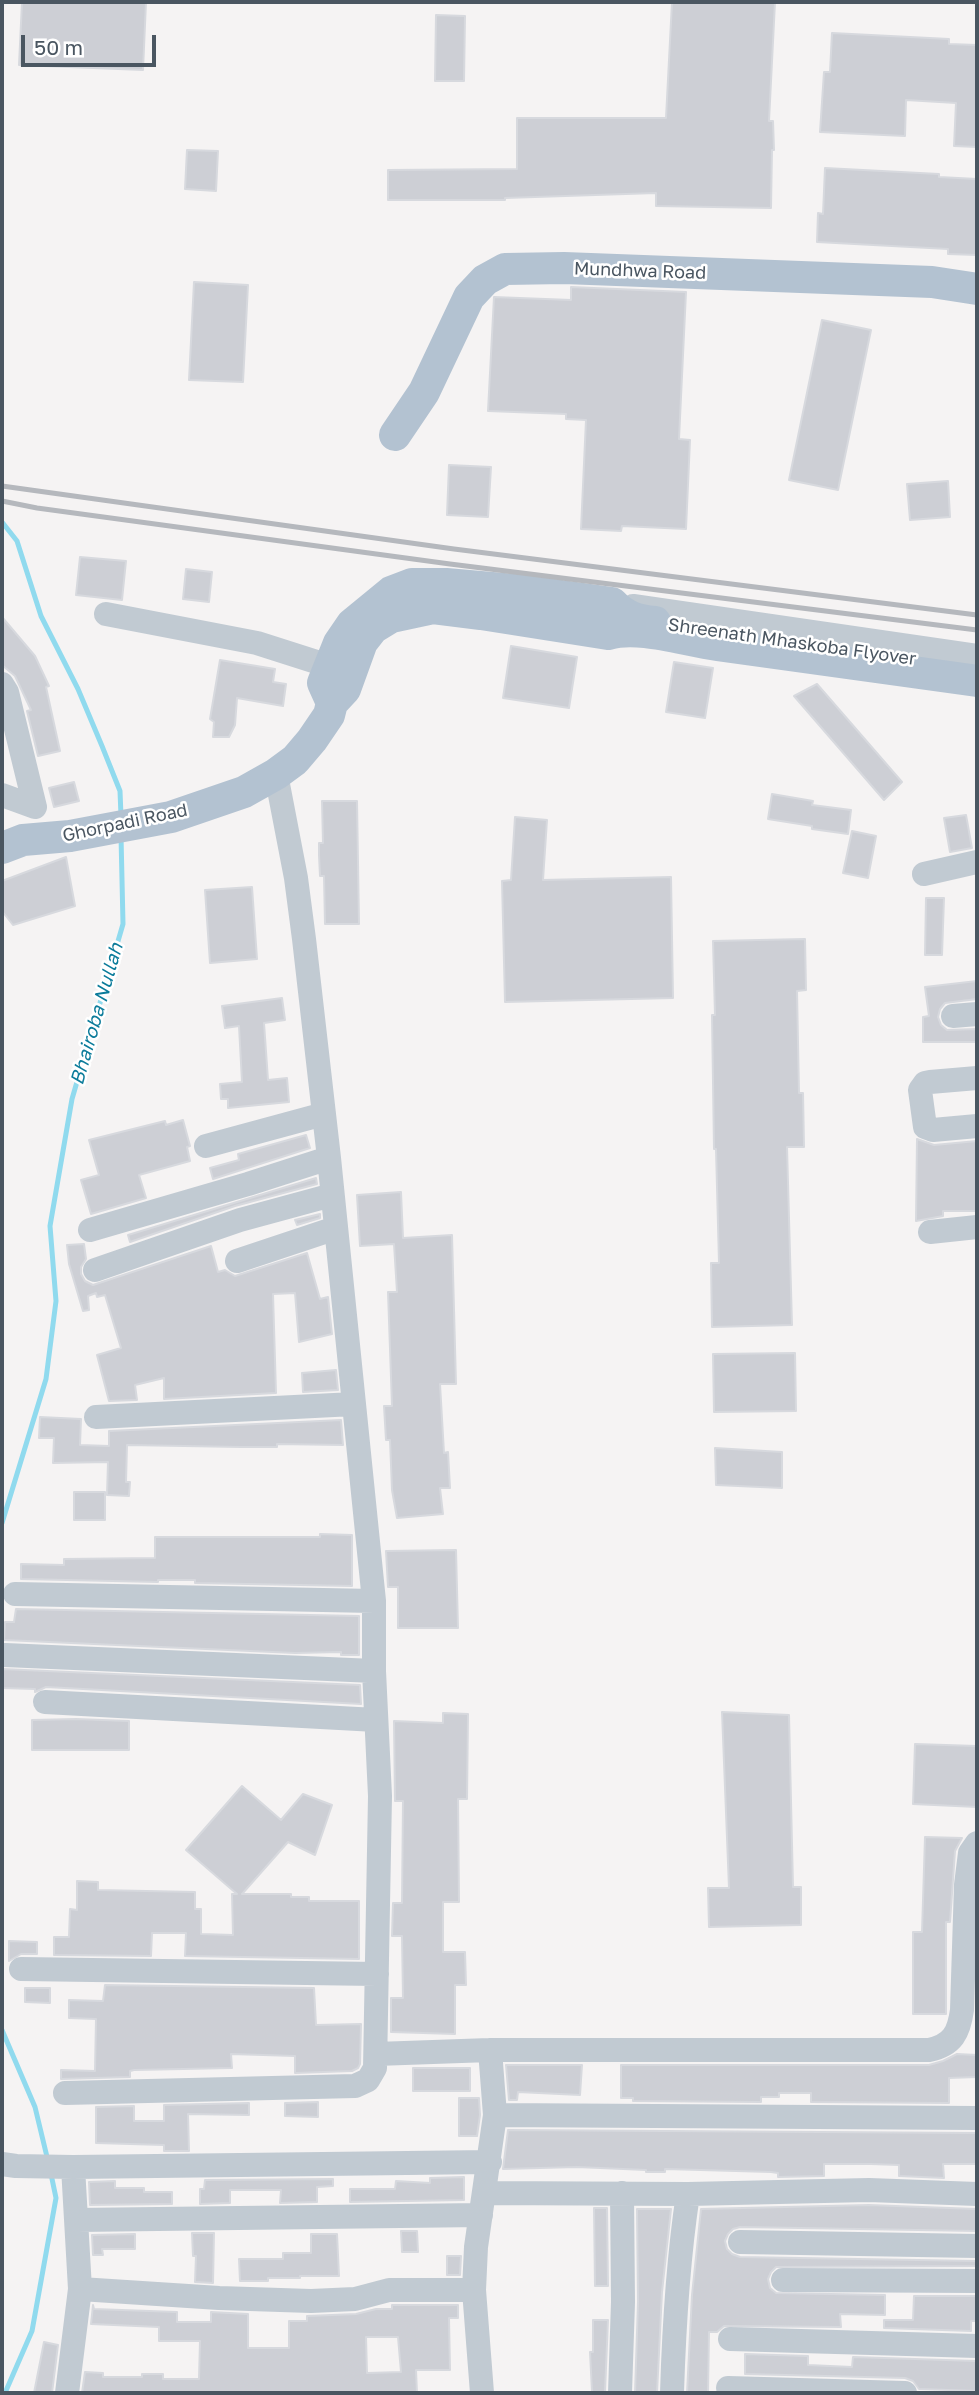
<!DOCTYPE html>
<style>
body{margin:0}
#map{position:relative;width:979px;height:2395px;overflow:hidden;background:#f5f3f3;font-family:"Golos Text",sans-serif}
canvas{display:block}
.frame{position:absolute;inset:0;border:4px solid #4a5661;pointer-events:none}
.scale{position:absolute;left:21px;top:35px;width:135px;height:32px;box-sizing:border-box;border:4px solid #4a5661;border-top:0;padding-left:9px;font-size:21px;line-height:24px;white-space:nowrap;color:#4a5661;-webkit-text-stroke:5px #fff;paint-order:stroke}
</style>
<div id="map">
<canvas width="979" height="2395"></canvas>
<div class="frame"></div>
<div class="scale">50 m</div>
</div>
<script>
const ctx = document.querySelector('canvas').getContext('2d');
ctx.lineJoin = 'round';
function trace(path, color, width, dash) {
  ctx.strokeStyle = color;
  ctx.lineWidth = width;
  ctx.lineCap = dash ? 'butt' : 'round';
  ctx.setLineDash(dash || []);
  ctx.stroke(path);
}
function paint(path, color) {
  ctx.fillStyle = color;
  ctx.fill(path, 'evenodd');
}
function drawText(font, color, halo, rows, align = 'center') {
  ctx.font = font + ' "Golos Text",sans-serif';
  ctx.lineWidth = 5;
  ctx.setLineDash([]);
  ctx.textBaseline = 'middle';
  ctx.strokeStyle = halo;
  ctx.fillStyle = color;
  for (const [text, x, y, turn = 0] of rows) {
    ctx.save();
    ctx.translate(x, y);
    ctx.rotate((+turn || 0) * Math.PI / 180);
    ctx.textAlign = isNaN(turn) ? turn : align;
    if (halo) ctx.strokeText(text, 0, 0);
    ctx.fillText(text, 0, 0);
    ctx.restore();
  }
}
trace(new Path2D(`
 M 2,522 L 17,541 L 41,616 L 78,689 L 102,746 L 120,791 L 121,816
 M 2,1523 L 46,1379 L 56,1301 L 50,1226 L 72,1099 L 123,924 L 121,836
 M 2,2030 L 35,2107 L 48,2161
 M 5,2393 L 32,2331 L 56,2198 L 51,2174`), '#90daee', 5);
const building = new Path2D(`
 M 22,2 L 146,2 L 143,70 L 19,65 Z
 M 672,2 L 775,2 L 769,121 L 773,121 L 774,150 L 772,150 L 771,208 L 656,206 L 656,193 L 505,198 L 505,200 L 388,200 L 388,170 L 517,169 L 517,118 L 666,118 Z
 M 436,15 L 465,16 L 464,81 L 435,81 Z
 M 832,33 L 949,39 L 949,44 L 977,45 L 977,147 L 954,146 L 956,103 L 906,100 L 905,136 L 820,132 L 824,72 L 830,72 Z
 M 187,150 L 218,151 L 216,191 L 185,189 Z
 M 825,168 L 939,174 L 939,177 L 977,179 L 977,255 L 948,254 L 948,249 L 817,242 L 818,213 L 823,214 Z
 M 194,282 L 248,285 L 243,382 L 189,380 Z
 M 571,287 L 686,292 L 679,439 L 690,440 L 686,529 L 622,526 L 621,531 L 581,529 L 586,420 L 566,419 L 566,414 L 488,411 L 494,297 L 571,300 Z
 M 822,320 L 871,330 L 838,490 L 789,480 Z
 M 449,465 L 491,467 L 488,517 L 447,515 Z
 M 948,481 L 950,517 L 910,520 L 907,484 Z
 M 80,557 L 126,561 L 122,600 L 76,595 Z
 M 186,569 L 212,572 L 209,602 L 183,599 Z
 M 2,617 L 35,656 L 49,686 L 46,687 L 60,751 L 38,756 L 27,711 L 31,710 L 15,676 L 2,665 Z
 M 511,646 L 577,657 L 569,708 L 503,698 Z
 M 220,660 L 275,669 L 273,682 L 286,684 L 283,706 L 237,698 L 235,725 L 229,737 L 213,737 L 214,722 L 210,719 Z
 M 674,662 L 713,668 L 705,718 L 666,712 Z
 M 817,684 L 902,782 L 884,800 L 794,696 Z
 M 74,782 L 79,801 L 54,807 L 49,788 Z
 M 772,794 L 813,801 L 812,805 L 851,810 L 848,834 L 812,829 L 812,826 L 768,819 Z
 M 322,801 L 357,801 L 359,924 L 325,924 L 324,876 L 320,876 L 319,855 L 319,843 L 323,843 Z
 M 966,815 L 972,848 L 950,852 L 944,818 Z
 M 515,817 L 547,820 L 543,880 L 671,877 L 673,998 L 505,1002 L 502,881 L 511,880 Z
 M 852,831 L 876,836 L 868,878 L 843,873 Z
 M 66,857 L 75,906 L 13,925 L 2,911 L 2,881 Z
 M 252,887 L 257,959 L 210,963 L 205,890 Z
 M 926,898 L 944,898 L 942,955 L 925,955 Z
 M 805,939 L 806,990 L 797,991 L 799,1093 L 803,1093 L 804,1147 L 787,1147 L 792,1325 L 712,1327 L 711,1263 L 719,1263 L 716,1149 L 714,1149 L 712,1015 L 715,1015 L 713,941 Z
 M 977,981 L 977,999 L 945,1003 L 940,1009 L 938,1017 L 941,1025 L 947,1030 L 977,1029 L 977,1042 L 923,1042 L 923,1017 L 929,1016 L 925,987 Z
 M 282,998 L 285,1020 L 264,1023 L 268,1080 L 287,1078 L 289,1102 L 228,1108 L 228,1099 L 221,1099 L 220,1084 L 242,1082 L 239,1026 L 225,1028 L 222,1006 Z
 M 183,1120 L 190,1146 L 187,1147 L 190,1161 L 139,1175 L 146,1198 L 91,1214 L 81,1180 L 99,1175 L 89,1140 L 165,1121 L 166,1125 Z
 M 306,1135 L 310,1148 L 213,1179 L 210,1168 L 239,1160 L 238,1154 Z
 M 917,1139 L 934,1145 L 977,1141 L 977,1211 L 943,1211 L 943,1216 L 916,1221 Z
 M 316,1178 L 317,1184 L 235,1206 L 130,1242 L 128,1235 Z
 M 401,1192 L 403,1238 L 452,1235 L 456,1384 L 440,1384 L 444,1453 L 448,1452 L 450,1488 L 440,1488 L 443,1514 L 397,1518 L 392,1490 L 390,1440 L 386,1440 L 384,1406 L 392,1406 L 388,1292 L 397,1292 L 394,1244 L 360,1246 L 357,1195 Z
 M 320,1214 L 320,1218 L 297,1225 L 295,1220 Z
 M 84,1244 L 86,1259 L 81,1267 L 81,1274 L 85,1281 L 93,1285 L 211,1246 L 218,1272 L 225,1270 L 235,1276 L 307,1253 L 320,1299 L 328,1297 L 332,1334 L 299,1342 L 295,1293 L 273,1294 L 276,1393 L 164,1399 L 164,1378 L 135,1385 L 137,1400 L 109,1401 L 97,1355 L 121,1348 L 105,1295 L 97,1297 L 96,1293 L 88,1296 L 89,1310 L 83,1311 L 69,1264 L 67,1245 Z
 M 795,1353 L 796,1411 L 714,1412 L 713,1354 Z
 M 336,1370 L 338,1390 L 303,1392 L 302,1373 Z
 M 40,1417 L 81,1419 L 80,1445 L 109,1446 L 109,1431 L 341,1420 L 343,1445 L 277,1444 L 277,1447 L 241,1447 L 127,1445 L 126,1482 L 130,1482 L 129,1496 L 107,1495 L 108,1462 L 53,1463 L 54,1438 L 39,1438 Z
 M 715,1448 L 782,1452 L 782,1488 L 716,1485 Z
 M 74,1492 L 105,1492 L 105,1520 L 74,1520 Z
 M 320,1534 L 352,1535 L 352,1586 L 195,1583 L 195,1580 L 158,1580 L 158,1582 L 21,1579 L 21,1564 L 64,1565 L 64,1559 L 155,1558 L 155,1537 L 320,1537 Z
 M 456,1550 L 458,1628 L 398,1628 L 398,1587 L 388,1587 L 386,1551 Z
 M 16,1609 L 359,1616 L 359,1655 L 341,1655 L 341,1652 L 295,1653 L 4,1640 L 5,1622 L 14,1622 Z
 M 2,1669 L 360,1685 L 361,1704 L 46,1687 L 35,1692 L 35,1689 L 2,1688 Z
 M 722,1712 L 789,1715 L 793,1887 L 801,1887 L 801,1925 L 709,1927 L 708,1888 L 729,1888 Z
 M 443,1713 L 468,1714 L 467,1799 L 458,1799 L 459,1902 L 443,1902 L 443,1952 L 465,1952 L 466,1985 L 455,1985 L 455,2034 L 391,2032 L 391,1998 L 403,1998 L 402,1936 L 392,1936 L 393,1903 L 402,1903 L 403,1801 L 395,1801 L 394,1721 L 443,1723 Z
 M 76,1719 L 129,1721 L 129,1750 L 32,1750 L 32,1720 Z
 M 915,1744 L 977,1746 L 977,1807 L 913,1804 Z
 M 242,1786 L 281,1820 L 303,1794 L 332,1805 L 315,1855 L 288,1842 L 242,1894 L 291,1894 L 291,1897 L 309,1897 L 309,1901 L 359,1901 L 359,1959 L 185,1956 L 186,1933 L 152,1933 L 151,1956 L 54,1955 L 54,1937 L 69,1937 L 70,1909 L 77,1910 L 77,1881 L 98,1882 L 98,1890 L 195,1892 L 195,1909 L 201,1909 L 201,1934 L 233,1935 L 232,1894 L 237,1894 L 186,1850 Z
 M 925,1837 L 962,1838 L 955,1851 L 950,1922 L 946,1922 L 946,2014 L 913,2014 L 913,1932 L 922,1932 Z
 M 9,1941 L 37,1942 L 37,1954 L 21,1954 L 9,1961 Z
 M 105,1985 L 314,1988 L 316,2025 L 361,2024 L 360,2064 L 358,2068 L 352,2071 L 295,2073 L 295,2056 L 231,2054 L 232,2068 L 134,2070 L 130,2071 L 130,2077 L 61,2079 L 61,2070 L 95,2071 L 96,2019 L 69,2018 L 69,2000 L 103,2001 Z
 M 25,1988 L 50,1988 L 50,2003 L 25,2002 Z
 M 957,2054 L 977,2055 L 977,2077 L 949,2078 L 949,2103 L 811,2102 L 811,2093 L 779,2093 L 779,2097 L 761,2097 L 761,2102 L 633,2101 L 633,2098 L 621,2098 L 621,2065 L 929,2065 L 943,2061 Z
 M 506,2065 L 582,2065 L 580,2095 L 518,2092 L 517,2100 L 509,2100 Z
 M 413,2068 L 470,2068 L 470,2091 L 413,2091 Z
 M 459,2098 L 479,2098 L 480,2115 L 477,2136 L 459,2136 Z
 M 318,2102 L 318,2117 L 285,2116 L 285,2103 Z
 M 249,2103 L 249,2115 L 188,2114 L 189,2151 L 164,2151 L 164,2145 L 96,2143 L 96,2107 L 134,2106 L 134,2121 L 164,2121 L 164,2105 Z
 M 508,2130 L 977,2133 L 977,2164 L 943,2164 L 944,2178 L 899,2176 L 899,2165 L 871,2164 L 824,2164 L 824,2176 L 778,2177 L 778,2173 L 771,2172 L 665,2169 L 665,2172 L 646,2172 L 646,2170 L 577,2167 L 503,2169 Z
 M 464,2177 L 464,2200 L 350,2202 L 350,2189 L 395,2189 L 396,2181 L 430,2183 L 430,2178 Z
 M 333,2179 L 333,2186 L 317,2187 L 317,2202 L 280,2203 L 281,2190 L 230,2190 L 230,2203 L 200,2204 L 200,2189 L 204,2189 L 205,2180 Z
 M 115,2181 L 115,2188 L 144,2188 L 144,2192 L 172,2192 L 172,2204 L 90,2205 L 89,2182 Z
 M 869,2205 L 976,2209 L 977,2231 L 740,2227 L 733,2229 L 728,2234 L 725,2241 L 727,2249 L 732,2254 L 740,2257 L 977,2261 L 977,2266 L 776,2267 L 771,2272 L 768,2279 L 770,2288 L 776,2293 L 885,2295 L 885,2315 L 840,2314 L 841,2327 L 724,2326 L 717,2332 L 709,2332 L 708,2393 L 687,2393 L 692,2295 L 701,2209 Z
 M 594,2208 L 607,2208 L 608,2286 L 595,2286 Z
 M 637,2209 L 671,2209 L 662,2292 L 657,2393 L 635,2393 L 638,2302 Z
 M 401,2231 L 417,2231 L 418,2252 L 402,2252 Z
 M 192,2233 L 214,2233 L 213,2283 L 195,2282 L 196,2256 L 193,2256 Z
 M 135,2234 L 135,2249 L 102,2249 L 103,2255 L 93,2255 L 92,2235 Z
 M 311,2234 L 337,2234 L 339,2276 L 300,2276 L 300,2278 L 268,2278 L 268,2281 L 240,2281 L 239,2259 L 283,2259 L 283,2253 L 311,2253 Z
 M 447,2256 L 461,2256 L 460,2275 L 447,2275 Z
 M 914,2296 L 977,2296 L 977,2321 L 971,2321 L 971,2331 L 884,2328 L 884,2320 L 913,2320 Z
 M 93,2305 L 94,2309 L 177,2312 L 177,2322 L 211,2322 L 211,2312 L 248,2314 L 248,2348 L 289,2348 L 289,2321 L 307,2321 L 307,2316 L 356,2314 L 376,2309 L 392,2309 L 392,2305 L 458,2305 L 458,2318 L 449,2318 L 450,2370 L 416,2370 L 417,2393 L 82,2393 L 85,2372 L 103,2373 L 103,2377 L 142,2377 L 142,2374 L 163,2374 L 163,2379 L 199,2379 L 200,2341 L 159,2341 L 159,2327 L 91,2324 ZM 366,2337 L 398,2337 L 401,2372 L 367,2373 Z
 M 593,2320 L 608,2320 L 605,2392 L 592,2392 L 590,2352 L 593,2352 Z
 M 44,2342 L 58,2345 L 52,2393 L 34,2393 Z
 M 745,2354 L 808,2356 L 808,2365 L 852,2367 L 853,2357 L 977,2361 L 977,2391 L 919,2389 L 913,2381 L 905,2378 L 745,2374 Z`);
paint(building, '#cdcfd5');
trace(building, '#d7d9de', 2);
trace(new Path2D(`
 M 633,606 L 977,656
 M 106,614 L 257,643 L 329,666
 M 2,684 L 7,692 L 35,807
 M 2,795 L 35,807
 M 924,874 L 977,862
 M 953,1016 L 977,1014
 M 977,1078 L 930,1082 L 925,1083 L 920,1090 L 925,1127 L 933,1130 L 977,1126
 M 206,1146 L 324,1114
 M 90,1230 L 248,1184 L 329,1158
 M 930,1232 L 977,1227
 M 237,1261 L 336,1228
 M 95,1270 L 240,1220 L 332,1195
 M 96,1417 L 354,1404
 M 15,1594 L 374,1601
 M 5,1655 L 374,1671
 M 45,1702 L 376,1720
 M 21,1969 L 377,1974
 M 376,2054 L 490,2050 L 929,2050 C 953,2045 959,2032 962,2010 L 966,1885 L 970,1853 L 977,1843
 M 65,2093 L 355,2086 L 368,2080 L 375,2068 L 380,1796 L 374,1671 L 374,1601 L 329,1158 L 304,939 L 296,878 L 276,774
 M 495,2115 L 977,2118
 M 2,2164 L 16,2166 L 73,2167 L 490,2162
 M 484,2193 L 688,2194 L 869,2190 L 977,2194
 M 77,2220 L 481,2215
 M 740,2242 L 977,2246
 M 783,2280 L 977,2281
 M 80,2289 L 219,2298 L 311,2301 L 355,2299 L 389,2290 L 474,2290
 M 730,2339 L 977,2346
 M 728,2388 L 905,2393
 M 67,2393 L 80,2289 L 73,2167
 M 482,2393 L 474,2290 L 476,2247 L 495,2115 L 490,2050
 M 620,2393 L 623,2302 L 622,2193
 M 672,2393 C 674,2327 678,2260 688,2194`), '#c1cad2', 24);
trace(new Path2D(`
 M 395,435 L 424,392 L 469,297 L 485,280 L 505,269 L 564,268 L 932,282 L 977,289
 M 332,703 L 323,683 L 339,643 L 352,624 L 391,592 L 412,584 L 446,584 L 526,591 L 612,603 C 625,617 637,620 655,622
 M 2,848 L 23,840 L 70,836 L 171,817 L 244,792 L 276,774 L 295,760 L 312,740 L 329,715 L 332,703 L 345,689 L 362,642 L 373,628 L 391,617 L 433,608 L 481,614 L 608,634 C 640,625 685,641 718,645 C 805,657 891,669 977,681`), '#b3c2d1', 32);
trace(new Path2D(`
 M 2,486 L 454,549 L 977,615
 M 2,501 L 37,508 L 450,564 L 977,630`), '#b5b8bd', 5);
drawText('18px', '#4a5661', '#fff', [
 ["Mundhwa Road",640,271,2],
 ["Shreenath Mhaskoba Flyover",792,642,8],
 ["Ghorpadi Road",125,823,-12]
]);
drawText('italic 19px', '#0c7c9b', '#fff', [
 ["Bhairoba Nullah",97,1014,-74]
]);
</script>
